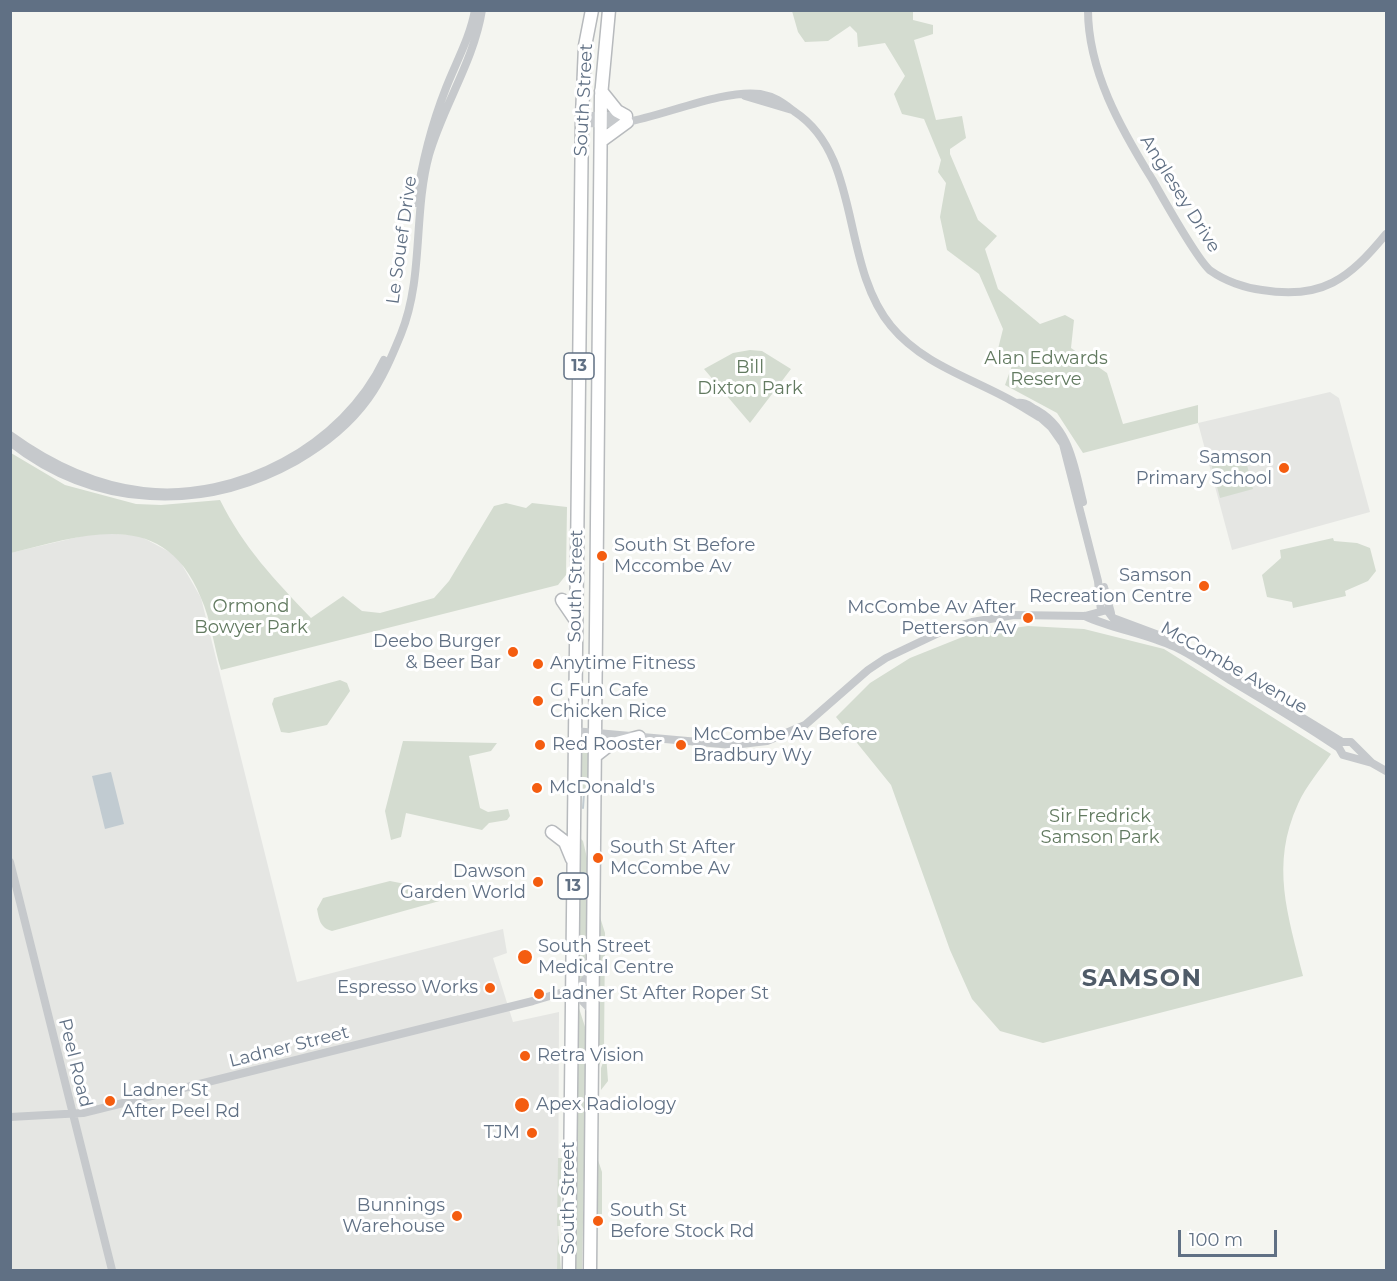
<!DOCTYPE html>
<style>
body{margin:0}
#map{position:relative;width:1397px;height:1281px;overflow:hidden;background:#f4f5f0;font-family:Montserrat,sans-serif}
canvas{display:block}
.frame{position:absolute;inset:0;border:12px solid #607084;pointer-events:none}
.scale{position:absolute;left:1178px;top:1230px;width:99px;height:27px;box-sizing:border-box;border:3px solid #607084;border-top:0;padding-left:8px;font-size:18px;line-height:21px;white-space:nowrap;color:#607084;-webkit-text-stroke:4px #fff;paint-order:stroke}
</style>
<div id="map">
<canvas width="1397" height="1281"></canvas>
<div class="frame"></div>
<div class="scale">100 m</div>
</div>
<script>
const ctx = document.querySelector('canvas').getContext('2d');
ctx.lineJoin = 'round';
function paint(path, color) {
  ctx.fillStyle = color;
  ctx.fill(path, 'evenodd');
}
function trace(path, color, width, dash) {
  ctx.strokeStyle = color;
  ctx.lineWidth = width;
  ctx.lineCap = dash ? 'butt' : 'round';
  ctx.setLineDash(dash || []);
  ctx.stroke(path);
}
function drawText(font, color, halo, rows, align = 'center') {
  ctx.font = font + ' Montserrat,sans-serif';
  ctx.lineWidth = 6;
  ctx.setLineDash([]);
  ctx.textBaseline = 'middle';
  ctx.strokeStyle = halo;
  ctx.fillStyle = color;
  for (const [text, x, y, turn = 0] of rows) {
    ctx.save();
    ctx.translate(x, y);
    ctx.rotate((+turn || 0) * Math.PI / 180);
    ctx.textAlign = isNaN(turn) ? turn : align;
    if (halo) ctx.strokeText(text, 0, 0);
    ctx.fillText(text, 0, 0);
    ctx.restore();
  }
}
paint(new Path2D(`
 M 1330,392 L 1339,398 L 1370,512 L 1232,550 L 1198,423 Z
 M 95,533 L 138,535 L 177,556 L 201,598 L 297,982 L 503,929 L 507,953 L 493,958 L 513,1022 L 559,1012 L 558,1270 L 11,1270 L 10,553 Z`), '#e5e6e3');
paint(new Path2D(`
 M 792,11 L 913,11 L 913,20 L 933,25 L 933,34 L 914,40 L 936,120 L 962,116 L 966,138 L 950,149 L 950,154 L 978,220 L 997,236 L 985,249 L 998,289 L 1040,324 L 1065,315 L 1074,320 L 1071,348 L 1107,373 L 1123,424 L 1198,405 L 1198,423 L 1083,453 L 1057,413 L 1005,385 L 1015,357 L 998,349 L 1003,329 L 979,274 L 947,250 L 940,217 L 946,183 L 938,172 L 941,160 L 924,119 L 902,114 L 894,94 L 905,76 L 885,43 L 858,47 L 857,33 L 850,26 L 828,41 L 805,42 L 798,32 Z
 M 750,350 L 762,351 L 791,369 L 750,423 L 704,369 L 733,353 Z
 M 11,453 L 65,485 L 136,504 L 161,505 L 220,500 C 244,548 274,579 311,618 L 343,596 L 362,611 L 380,613 L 434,598 L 449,581 L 494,506 L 506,503 L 526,508 L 532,503 L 567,507 L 566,575 L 558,585 L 221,670 C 214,647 211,620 201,598 C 164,506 85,535 11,553 Z
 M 1244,453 L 1253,489 L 1220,498 L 1211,463 Z
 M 1333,538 L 1334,541 L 1357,543 L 1370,548 L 1376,571 L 1368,581 L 1345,591 L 1346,596 L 1293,608 L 1292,602 L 1267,597 L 1262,575 L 1281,558 L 1280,550 Z
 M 1028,626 L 1084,629 L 1164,649 L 1331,754 C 1320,770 1306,786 1298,804 C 1270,865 1288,915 1303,976 L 1043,1043 L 1000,1031 L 972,999 L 950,950 L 891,785 L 836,717 L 870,683 L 910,658 L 970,634 Z
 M 340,680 L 347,683 L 350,691 L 327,725 L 289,733 L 281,732 L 272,704 L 274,698 Z
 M 403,741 L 497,743 L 491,751 L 469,756 L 480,808 L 488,812 L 508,809 L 510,816 L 507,820 L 489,823 L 482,830 L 406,813 L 401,837 L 391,840 L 385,811 Z
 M 585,744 L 590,746 L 587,789 L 581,789 L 582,749 Z
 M 579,837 L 583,841 L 587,858 L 590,917 L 586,931 L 585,973 L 578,985 Z
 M 598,860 L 600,917 L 605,933 L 604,1051 L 598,1069 L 598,1160 L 602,1172 L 602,1214 L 597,1214 L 595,1193 Z
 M 390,881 L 461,895 L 332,931 C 320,928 319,919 317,909 L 323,898 Z
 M 577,1002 L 587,1033 L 582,1270 L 573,1270 Z
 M 606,1054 L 608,1081 L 601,1090 L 601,1068 Z
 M 558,1158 L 562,1158 L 560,1226 L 557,1226 Z
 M 558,1228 L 561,1270 L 557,1270 Z`), '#d4dcd0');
paint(new Path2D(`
 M 111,772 L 124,824 L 105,829 L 92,776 Z`), '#c1cbd1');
trace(new Path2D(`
 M 583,808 L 584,793`), '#c1cbd1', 2);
const highway = new Path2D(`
 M 601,91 L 617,111 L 626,116
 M 601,141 L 627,122
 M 562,600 L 575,619
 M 595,756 L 609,745 L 639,737
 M 552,832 L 565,842 L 572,859
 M 569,1270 L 582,116 L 585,46 L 592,10
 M 590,1270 L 601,96 L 609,10`);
trace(highway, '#b7babd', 15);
trace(new Path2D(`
 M 1088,10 C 1088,71 1121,129 1152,179 C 1162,196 1198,262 1211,271 C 1225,281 1245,288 1262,290 C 1322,300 1349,279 1386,234
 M 745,96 L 792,110
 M 582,116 L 622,116
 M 582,123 C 596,123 612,125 627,122 C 663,116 724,89 760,94 C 776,97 783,103 795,112 C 862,156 840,264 891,326 C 923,365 972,378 1014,402 C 1023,407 1032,413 1041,418 L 1051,427 L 1063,444 L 1098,581 L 1101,611
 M 416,203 C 422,162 431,126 446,88 C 456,62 470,38 475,10
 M 1016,403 C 1023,402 1027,404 1033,408 C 1070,426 1074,466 1083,502
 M 10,435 C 50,464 93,485 143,491 C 237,502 343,446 384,360
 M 10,442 C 95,509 203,513 296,461 C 322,446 350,424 368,399 C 382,380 392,356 401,334 C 424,277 413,214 429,155 C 443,106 474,61 482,10
 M 1104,587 L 1111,613
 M 1085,616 C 1113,629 1145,633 1175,647 C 1194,656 1212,669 1230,680 C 1267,702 1304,724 1339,748 L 1343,755 L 1372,763 L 1386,771
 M 574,731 L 733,745 L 767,741 L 805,725 L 868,670 L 886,658 L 945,630 L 972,622 L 1014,615 L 1085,616 L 1107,610 L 1113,618 L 1180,643 L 1342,742 L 1351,742 L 1372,763
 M 574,738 L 616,738
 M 10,862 L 112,1270
 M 572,990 L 591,1010
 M 10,1117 L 83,1113 L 533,1001 L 580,987 L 591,971`), '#c6c9cc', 8);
trace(highway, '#fff', 12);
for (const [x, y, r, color] of [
 [1284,468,6,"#f45d10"],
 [602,556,6,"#f45d10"],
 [1204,586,6,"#f45d10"],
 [1028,618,6,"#f45d10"],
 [513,652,6,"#f45d10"],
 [538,664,6,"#f45d10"],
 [538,701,6,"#f45d10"],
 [540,745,6,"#f45d10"],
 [681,745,6,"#f45d10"],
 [537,788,6,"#f45d10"],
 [598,858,6,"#f45d10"],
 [538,882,6,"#f45d10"],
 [525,957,8,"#f45d10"],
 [490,988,6,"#f45d10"],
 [539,994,6,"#f45d10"],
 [525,1056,6,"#f45d10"],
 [110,1101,6,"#f45d10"],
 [522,1105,8,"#f45d10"],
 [532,1133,6,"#f45d10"],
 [457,1216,6,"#f45d10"],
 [598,1221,6,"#f45d10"]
]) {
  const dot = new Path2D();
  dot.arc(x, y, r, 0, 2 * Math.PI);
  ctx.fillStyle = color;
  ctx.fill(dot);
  trace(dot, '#fff', 2);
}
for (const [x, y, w] of [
 [579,366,30],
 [573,886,30]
]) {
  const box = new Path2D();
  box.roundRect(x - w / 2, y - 13, w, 26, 4.5);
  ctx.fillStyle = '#fff';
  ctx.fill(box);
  trace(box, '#607084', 1.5);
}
drawText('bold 16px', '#607084', null, [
 ["13",579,366],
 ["13",573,886]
]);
drawText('18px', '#607084', '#fff', [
 ["South Street",584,100,-87],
 ["Anglesey Drive",1180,194,58],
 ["Le Souef Drive",402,240,-82],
 ["South Street",576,586,-89],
 ["McCombe Avenue",1234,668,30],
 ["Ladner Street",289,1047,-14],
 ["Peel Road",75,1063,76],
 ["South Street",569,1198,-90]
]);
drawText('18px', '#627a60', '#fff', [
 ["Alan Edwards",1046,359],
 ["Reserve",1046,380],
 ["Bill",750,368],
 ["Dixton Park",750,389],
 ["Ormond",251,607],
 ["Bowyer Park",251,628],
 ["Sir Fredrick",1100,817],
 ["Samson Park",1100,838]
]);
drawText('18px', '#607084', '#fff', [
 ["Samson",1272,458,"right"],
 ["Primary School",1272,479,"right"],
 ["South St Before",614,546],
 ["Mccombe Av",614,567],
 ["Samson",1192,576,"right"],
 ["Recreation Centre",1192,597,"right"],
 ["McCombe Av After",1016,608,"right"],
 ["Petterson Av",1016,629,"right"],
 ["Deebo Burger",501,642,"right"],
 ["& Beer Bar",501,663,"right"],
 ["Anytime Fitness",550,664],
 ["G Fun Cafe",550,691],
 ["Chicken Rice",550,712],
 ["McCombe Av Before",693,735],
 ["Bradbury Wy",693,756],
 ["Red Rooster",552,745],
 ["McDonald's",549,788],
 ["South St After",610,848],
 ["McCombe Av",610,869],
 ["Dawson",526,872,"right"],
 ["Garden World",526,893,"right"],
 ["South Street",538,947],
 ["Medical Centre",538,968],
 ["Espresso Works",478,988,"right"],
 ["Ladner St After Roper St",551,994],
 ["Retra Vision",537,1056],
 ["Ladner St",122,1091],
 ["After Peel Rd",122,1112],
 ["Apex Radiology",536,1105],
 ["TJM",520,1133,"right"],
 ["Bunnings",445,1206,"right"],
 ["Warehouse",445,1227,"right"],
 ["South St",610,1211],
 ["Before Stock Rd",610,1232]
], 'left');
ctx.letterSpacing = '1.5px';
drawText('bold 24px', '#4f5b68', '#fff', [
 ["SAMSON",1142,979]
]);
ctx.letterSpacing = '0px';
</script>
